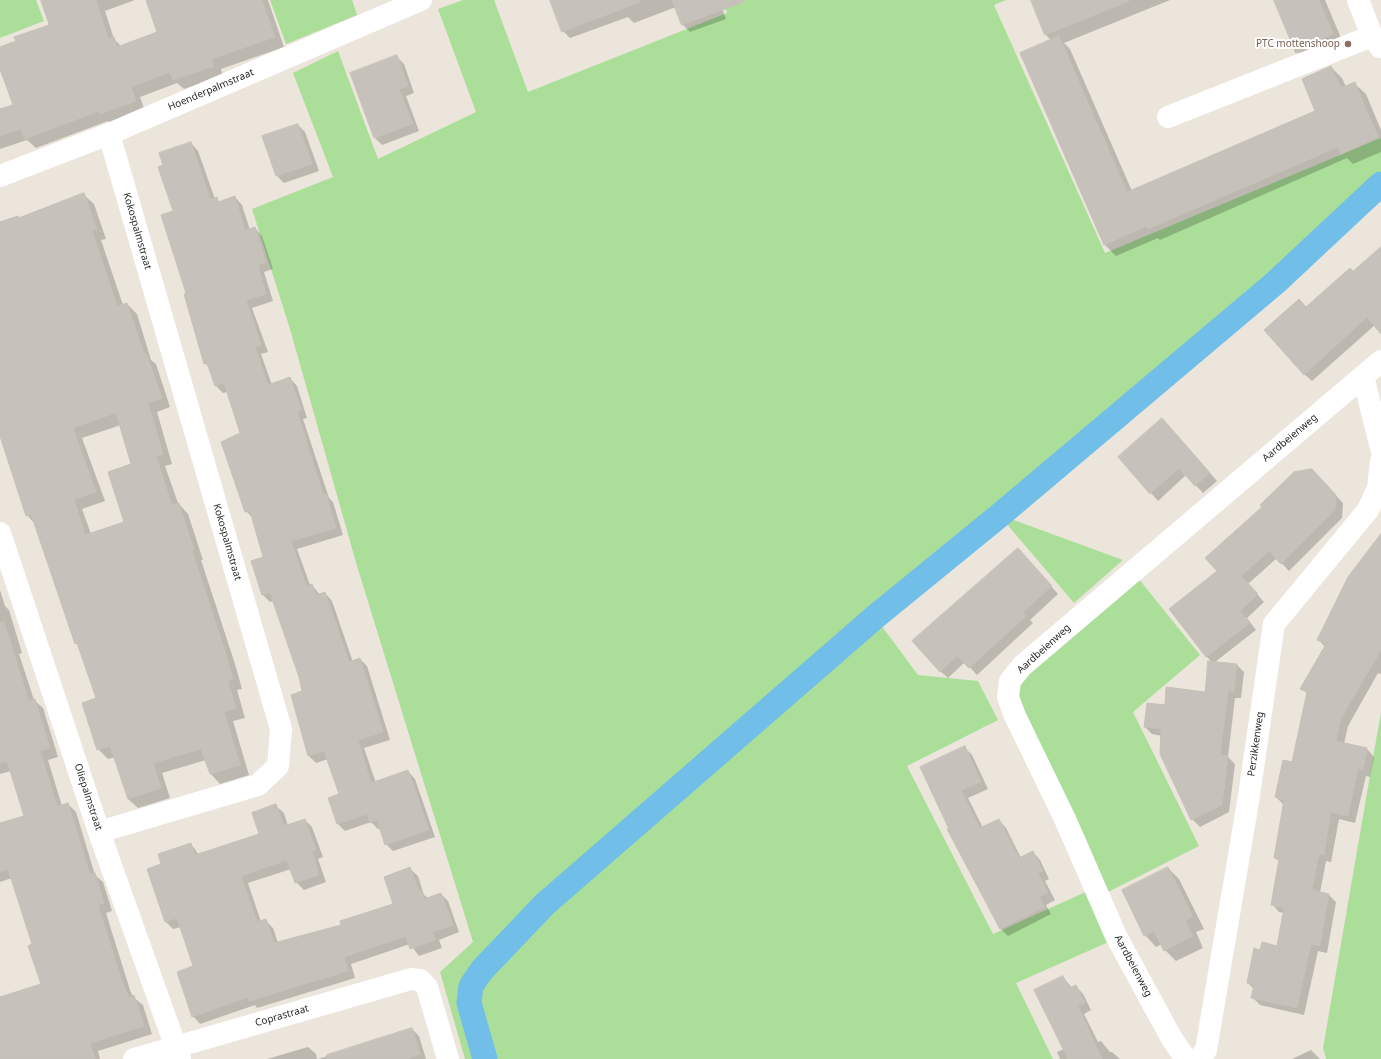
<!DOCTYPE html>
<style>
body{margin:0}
canvas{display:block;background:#ebe5db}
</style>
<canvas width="1381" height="1059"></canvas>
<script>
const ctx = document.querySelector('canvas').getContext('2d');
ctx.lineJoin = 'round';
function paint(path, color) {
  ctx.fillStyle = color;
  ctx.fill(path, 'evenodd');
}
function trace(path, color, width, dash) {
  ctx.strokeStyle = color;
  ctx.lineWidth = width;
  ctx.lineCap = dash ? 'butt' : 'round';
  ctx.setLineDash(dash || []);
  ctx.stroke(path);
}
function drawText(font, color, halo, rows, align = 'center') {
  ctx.font = font + ' "Noto Sans",sans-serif';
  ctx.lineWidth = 4;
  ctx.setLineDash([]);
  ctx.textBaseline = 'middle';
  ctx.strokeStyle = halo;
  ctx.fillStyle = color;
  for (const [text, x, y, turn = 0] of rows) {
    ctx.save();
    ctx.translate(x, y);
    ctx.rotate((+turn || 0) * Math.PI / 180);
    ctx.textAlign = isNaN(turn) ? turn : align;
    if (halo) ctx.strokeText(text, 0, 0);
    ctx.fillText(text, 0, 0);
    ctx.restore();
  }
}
paint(new Path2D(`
 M 0,0 L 36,0 L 44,21 L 0,38 Z
 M 270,0 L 352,0 L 357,15 L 286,44 Z
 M 463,0 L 494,0 L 528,92 L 727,13 L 723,0 L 1006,0 L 994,5 L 1105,253 L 1381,138 L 1381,184 L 1275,283 L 1163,374 L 1000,515 L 1123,560 L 1074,603 L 1000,516 L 875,617 L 918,675 L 978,681 L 998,720 L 907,766 L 993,934 L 1090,890 L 1113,940 L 1016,983 L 1053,1059 L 465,1059 L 440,972 L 473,942 L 357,566 L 290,329 L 252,209 L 333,177 L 293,73 L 338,51 L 378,159 L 476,112 L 438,9 Z
 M 1138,578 L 1200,655 L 1133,712 L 1199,846 L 1106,893 L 1022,719 L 1016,688 L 1019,681 Z
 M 1381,712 L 1381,1059 L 1326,1059 L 1323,1048 Z`), '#abdf99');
paint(new Path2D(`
 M 42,0 L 135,0 L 105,11 L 114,39 L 122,47 L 158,33 L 147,0 L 268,0 L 284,47 L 221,69 L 223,76 L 184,89 L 177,83 L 140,97 L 145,111 L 110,123 L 108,121 L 36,148 L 27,140 L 0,149 L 0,110 L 14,105 L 0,66 L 0,48 L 51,26 Z
 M 551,0 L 719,0 L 726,19 L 690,32 L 683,25 L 676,7 L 634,23 L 628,17 L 570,38 L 563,31 Z
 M 1032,0 L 1170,0 L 1064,43 L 1070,49 L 1132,191 L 1317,111 L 1331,67 L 1342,78 L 1346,87 L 1354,83 L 1366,94 L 1381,130 L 1381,152 L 1353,164 L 1347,158 L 1160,240 L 1158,238 L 1116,256 L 1105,245 L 1022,53 L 1052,41 L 1045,34 Z
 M 1275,0 L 1325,0 L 1344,45 L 1308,63 L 1297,52 Z
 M 396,56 L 404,64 L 414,93 L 406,96 L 419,131 L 382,145 L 375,138 Z
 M 298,125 L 305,132 L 319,171 L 284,183 L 277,176 Z
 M 191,143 L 198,151 L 215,199 L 220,202 L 235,197 L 242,205 L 250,230 L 255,228 L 262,236 L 273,269 L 264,272 L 273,301 L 252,308 L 268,352 L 261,354 L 272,385 L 290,378 L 297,386 L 307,418 L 303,419 L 329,498 L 333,502 L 343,535 L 297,549 L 310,585 L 312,585 L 320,595 L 325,593 L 332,601 L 353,662 L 360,659 L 367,666 L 390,740 L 364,748 L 376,783 L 408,771 L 415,779 L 435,837 L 393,851 L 386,844 L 381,828 L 378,829 L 371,822 L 345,831 L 338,824 L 340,795 L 328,759 L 316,763 L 308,755 L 303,692 L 300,677 L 274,601 L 270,602 L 263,595 L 252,562 L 264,558 L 253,518 L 246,511 L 242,434 L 227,392 L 223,393 L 216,386 L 209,367 L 205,363 L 187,294 L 174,212 L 164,166 Z
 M 84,195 L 94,204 L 106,239 L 101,240 L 123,305 L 127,304 L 137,314 L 151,360 L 156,364 L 170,407 L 157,412 L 172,464 L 165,466 L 178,503 L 188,514 L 203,560 L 201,560 L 235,664 L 242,689 L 237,690 L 245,718 L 233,721 L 249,775 L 220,784 L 211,774 L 206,760 L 162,773 L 170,798 L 138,808 L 128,799 L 115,757 L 108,759 L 98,749 L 98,699 L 80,647 L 76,643 L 35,524 L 27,515 L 0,433 L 0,224 ZM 121,425 L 132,464 L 125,522 L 91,534 L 82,509 L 105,501 L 82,438 Z
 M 1381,248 L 1381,327 L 1375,325 L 1312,381 L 1304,374 L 1306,308 L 1353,273 Z
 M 1169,427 L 1217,481 L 1203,493 L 1186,475 L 1158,501 L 1151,493 Z
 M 1311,470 L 1343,503 L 1342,518 L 1289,571 L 1277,558 L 1248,584 L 1264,602 L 1247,618 L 1256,630 L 1215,662 L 1237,665 L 1244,672 L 1241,698 L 1235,698 L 1228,757 L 1235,764 L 1229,812 L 1200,827 L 1192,819 L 1162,736 L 1152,734 L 1145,727 L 1165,706 L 1206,693 L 1212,662 L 1206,656 L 1219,571 Z
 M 1381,535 L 1381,672 L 1380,674 L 1378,673 L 1348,726 L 1344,744 L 1367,749 L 1374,757 L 1370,777 L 1366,776 L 1355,823 L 1339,819 L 1331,862 L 1326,861 L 1320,893 L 1329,895 L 1336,902 L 1327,953 L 1318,951 L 1304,1015 L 1260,1005 L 1252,997 L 1254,989 L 1248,983 L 1261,951 L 1278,947 L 1284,913 L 1279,912 L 1272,904 L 1280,862 L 1275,858 L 1284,805 L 1276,797 L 1293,763 L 1308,694 L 1302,688 L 1325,647 L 1318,639 Z
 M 1025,556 L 1058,594 L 1030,620 L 1033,623 L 977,675 L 965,662 L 948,678 L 940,671 Z
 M 0,590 L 5,606 L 9,610 L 22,653 L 19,654 L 34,700 L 43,708 L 58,757 L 48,760 L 62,806 L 68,804 L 76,812 L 95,875 L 103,882 L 112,911 L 106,913 L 130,990 L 133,997 L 143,1005 L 152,1034 L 98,1051 L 100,1059 L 0,1059 L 0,998 L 42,985 L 33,945 L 12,878 L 0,882 L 0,824 L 25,816 L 11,771 L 0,774 Z
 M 964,747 L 972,755 L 988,789 L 968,798 L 983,828 L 999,820 L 1006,828 L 1021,858 L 1033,852 L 1040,860 L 1049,879 L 1045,881 L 1055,900 L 1046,905 L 1051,914 L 1008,936 L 1001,929 L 948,830 Z
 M 276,806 L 284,813 L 288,826 L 305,820 L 312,827 L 323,857 L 318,859 L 326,882 L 304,890 L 296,882 L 291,869 L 248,883 L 261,922 L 266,921 L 273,928 L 278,943 L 343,926 L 394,904 L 410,869 L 418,876 L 424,895 L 428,898 L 441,894 L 448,901 L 459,932 L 439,940 L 442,948 L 419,956 L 410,944 L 351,964 L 355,978 L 257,1008 L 255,1005 L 200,1024 L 193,1016 L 195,967 L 181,927 L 173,929 L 166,922 L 148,869 L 163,865 L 191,844 L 199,855 L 260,835 Z
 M 1168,868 L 1179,879 L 1204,929 L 1196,932 L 1203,948 L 1176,961 L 1165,950 L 1162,944 L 1156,947 L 1145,935 Z
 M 1063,977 L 1072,988 L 1076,986 L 1083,994 L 1091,1010 L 1084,1014 L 1098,1042 L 1101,1041 L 1110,1052 L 1112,1052 L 1120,1059 L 1060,1059 L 1057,1052 L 1064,1049 Z
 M 412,1029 L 419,1036 L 426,1059 L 318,1059 Z
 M 308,1047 L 316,1054 L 317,1059 L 267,1059 Z
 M 1311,1050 L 1320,1059 L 1292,1059 Z`), '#0003');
trace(new Path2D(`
 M 485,1059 L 469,1003 L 471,986 L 482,970 L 545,904 L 875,617 L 1000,515 L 1275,283 L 1381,184`), '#71bee9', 25);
const building = new Path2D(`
 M 41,0 L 96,0 L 108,39 L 114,37 L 117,47 L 157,32 L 146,0 L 262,0 L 275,37 L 211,59 L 214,66 L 173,80 L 170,72 L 131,87 L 136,101 L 100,114 L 99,111 L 25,139 L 21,129 L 0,136 L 0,109 L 13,105 L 0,69 L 0,47 L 16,41 L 14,37 L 49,25 Z
 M 550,0 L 640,0 L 640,2 L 562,32 Z
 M 672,0 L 743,0 L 744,2 L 682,25 Z
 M 1031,0 L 1129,0 L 1129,1 L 1045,35 Z
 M 1274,0 L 1319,0 L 1333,34 L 1320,40 L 1321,43 L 1296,53 Z
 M 1059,36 L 1127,192 L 1315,111 L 1302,79 L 1331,66 L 1341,88 L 1355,82 L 1378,137 L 1341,154 L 1338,147 L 1148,229 L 1147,226 L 1104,245 L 1020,53 Z
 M 397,55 L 408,86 L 399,89 L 413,124 L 374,138 L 350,73 Z
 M 298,124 L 312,164 L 276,176 L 262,136 Z
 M 191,142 L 210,199 L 217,197 L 218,202 L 235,196 L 245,230 L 255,227 L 266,262 L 258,265 L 266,294 L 246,300 L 261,345 L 255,347 L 268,385 L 290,377 L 301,410 L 297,412 L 323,494 L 326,494 L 336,528 L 291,541 L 306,586 L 312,584 L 316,595 L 325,592 L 349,662 L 360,658 L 383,732 L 358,740 L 371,783 L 408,770 L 429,830 L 385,845 L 377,820 L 370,823 L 367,814 L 337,824 L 328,798 L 339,794 L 324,751 L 308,756 L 291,695 L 302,691 L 299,677 L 270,593 L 262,595 L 251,561 L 263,557 L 250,511 L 245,512 L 221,442 L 240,433 L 224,383 L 215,386 L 207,363 L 204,364 L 184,294 L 186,293 L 161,215 L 173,211 L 158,167 L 163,165 L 159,153 Z
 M 84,193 L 97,229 L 92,231 L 117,306 L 127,303 L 144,354 L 146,353 L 162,398 L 148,403 L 163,454 L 156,456 L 172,505 L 179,503 L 194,550 L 192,551 L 226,654 L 233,679 L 228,681 L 236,708 L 224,712 L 240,765 L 210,774 L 201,749 L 153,763 L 161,788 L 128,799 L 110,746 L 97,750 L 82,703 L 96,698 L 77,643 L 75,644 L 31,514 L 26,516 L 0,436 L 0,222 L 18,216 L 18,218 ZM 116,413 L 131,464 L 108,472 L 124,522 L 85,535 L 74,499 L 96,492 L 73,428 Z
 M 1381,247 L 1381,334 L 1367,317 L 1304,375 L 1264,330 L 1299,299 L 1306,307 L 1350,268 L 1353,271 Z
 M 1162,418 L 1210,473 L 1195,486 L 1179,468 L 1150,494 L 1118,457 Z
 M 1312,469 L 1336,495 L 1335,510 L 1281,564 L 1269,551 L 1241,576 L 1258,594 L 1240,611 L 1250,623 L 1206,657 L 1169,609 L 1217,571 L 1205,558 L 1262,507 L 1260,505 L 1294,472 Z
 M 1381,534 L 1381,650 L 1341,718 L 1336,741 L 1367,748 L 1363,770 L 1358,769 L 1348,816 L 1331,812 L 1324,855 L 1319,854 L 1312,890 L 1329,894 L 1320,946 L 1311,944 L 1297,1008 L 1251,998 L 1254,985 L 1247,983 L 1254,948 L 1260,950 L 1262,942 L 1277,946 L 1284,908 L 1271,905 L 1279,859 L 1274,858 L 1284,800 L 1275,797 L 1283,760 L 1292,762 L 1307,692 L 1300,689 L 1326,644 L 1317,640 L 1348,577 Z
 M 1018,548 L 1052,586 L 1023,612 L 1026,616 L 969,668 L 957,656 L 940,672 L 912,641 Z
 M 4,622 L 29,701 L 35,699 L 50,748 L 40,751 L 57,806 L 68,803 L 90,874 L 95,873 L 104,903 L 98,905 L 122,981 L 129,998 L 134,995 L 144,1026 L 90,1043 L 95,1059 L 0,1059 L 0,997 L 41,984 L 28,946 L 32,944 L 8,869 L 0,871 L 0,823 L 24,816 L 7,761 L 0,763 L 0,623 Z
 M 1208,661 L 1237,664 L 1234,691 L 1228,691 L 1220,755 L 1228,756 L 1222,805 L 1191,820 L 1160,754 L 1161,729 L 1144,727 L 1147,703 L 1165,705 L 1166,687 L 1205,692 Z
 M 965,746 L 981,782 L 961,790 L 980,828 L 999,819 L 1019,858 L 1033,851 L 1043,871 L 1038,873 L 1048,893 L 1039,897 L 1045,907 L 1000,929 L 947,829 L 949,829 L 920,767 Z
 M 276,804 L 284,826 L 305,819 L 316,850 L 312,851 L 319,875 L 295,883 L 287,860 L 241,876 L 257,922 L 266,919 L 274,943 L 341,925 L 340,921 L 393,904 L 384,877 L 410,867 L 419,891 L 421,890 L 424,899 L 441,893 L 453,925 L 432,932 L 435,940 L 410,949 L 406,936 L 344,957 L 348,971 L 249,1001 L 248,997 L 192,1017 L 177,972 L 193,966 L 177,918 L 165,922 L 147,869 L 161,864 L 158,854 L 191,843 L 195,855 L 259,834 L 252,813 Z
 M 1168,867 L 1193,917 L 1185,921 L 1193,936 L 1164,951 L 1154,931 L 1144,936 L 1122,890 Z
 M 1063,976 L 1069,988 L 1076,985 L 1085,1003 L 1078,1006 L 1102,1059 L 1068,1059 L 1034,990 Z
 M 412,1028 L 420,1054 L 406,1059 L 328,1059 L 327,1055 Z`);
paint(building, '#c6c2bb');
trace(building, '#c6c1b5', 1);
trace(new Path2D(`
 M 1358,0 L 1372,36 L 1380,47
 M 1168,117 L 1372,36
 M 0,176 L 109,134 L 421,0
 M 1363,376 L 1381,448
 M 0,533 L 99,832 L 180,1059
 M 99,832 L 258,785 L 278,766 L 281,729 L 109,134
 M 134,1059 L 411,979 L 420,980 L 427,987 L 448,1059
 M 1186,1059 L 1172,1039 L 1116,936 L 1065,819 L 1015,716 L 1008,697 L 1010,681 L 1022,666 L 1381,361
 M 1199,1059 L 1206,1050 L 1248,802 L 1274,624 L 1368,510 L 1378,488 L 1381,461`), '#fff', 22);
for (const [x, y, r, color] of [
 [1348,44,4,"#8d6e63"]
]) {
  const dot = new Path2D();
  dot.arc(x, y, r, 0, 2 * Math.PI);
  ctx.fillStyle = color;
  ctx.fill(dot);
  trace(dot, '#fff', 1.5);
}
drawText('10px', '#785e54', '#fff', [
 ["PTC mottenshoop",1340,44]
], 'right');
drawText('10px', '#292929', '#fff', [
 ["Hoenderpalmstraat",211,90,-23],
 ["Kokospalmstraat",137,231,74],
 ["Aardbeienweg",1290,438,-40],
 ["Kokospalmstraat",227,542,74],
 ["Aardbeienweg",1044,649,-42],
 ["Perzikkenweg",1256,744,-82],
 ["Oliepalmstraat",88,797,72],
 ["Aardbeienweg",1133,966,62],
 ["Coprastraat",282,1016,-16]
]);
</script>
